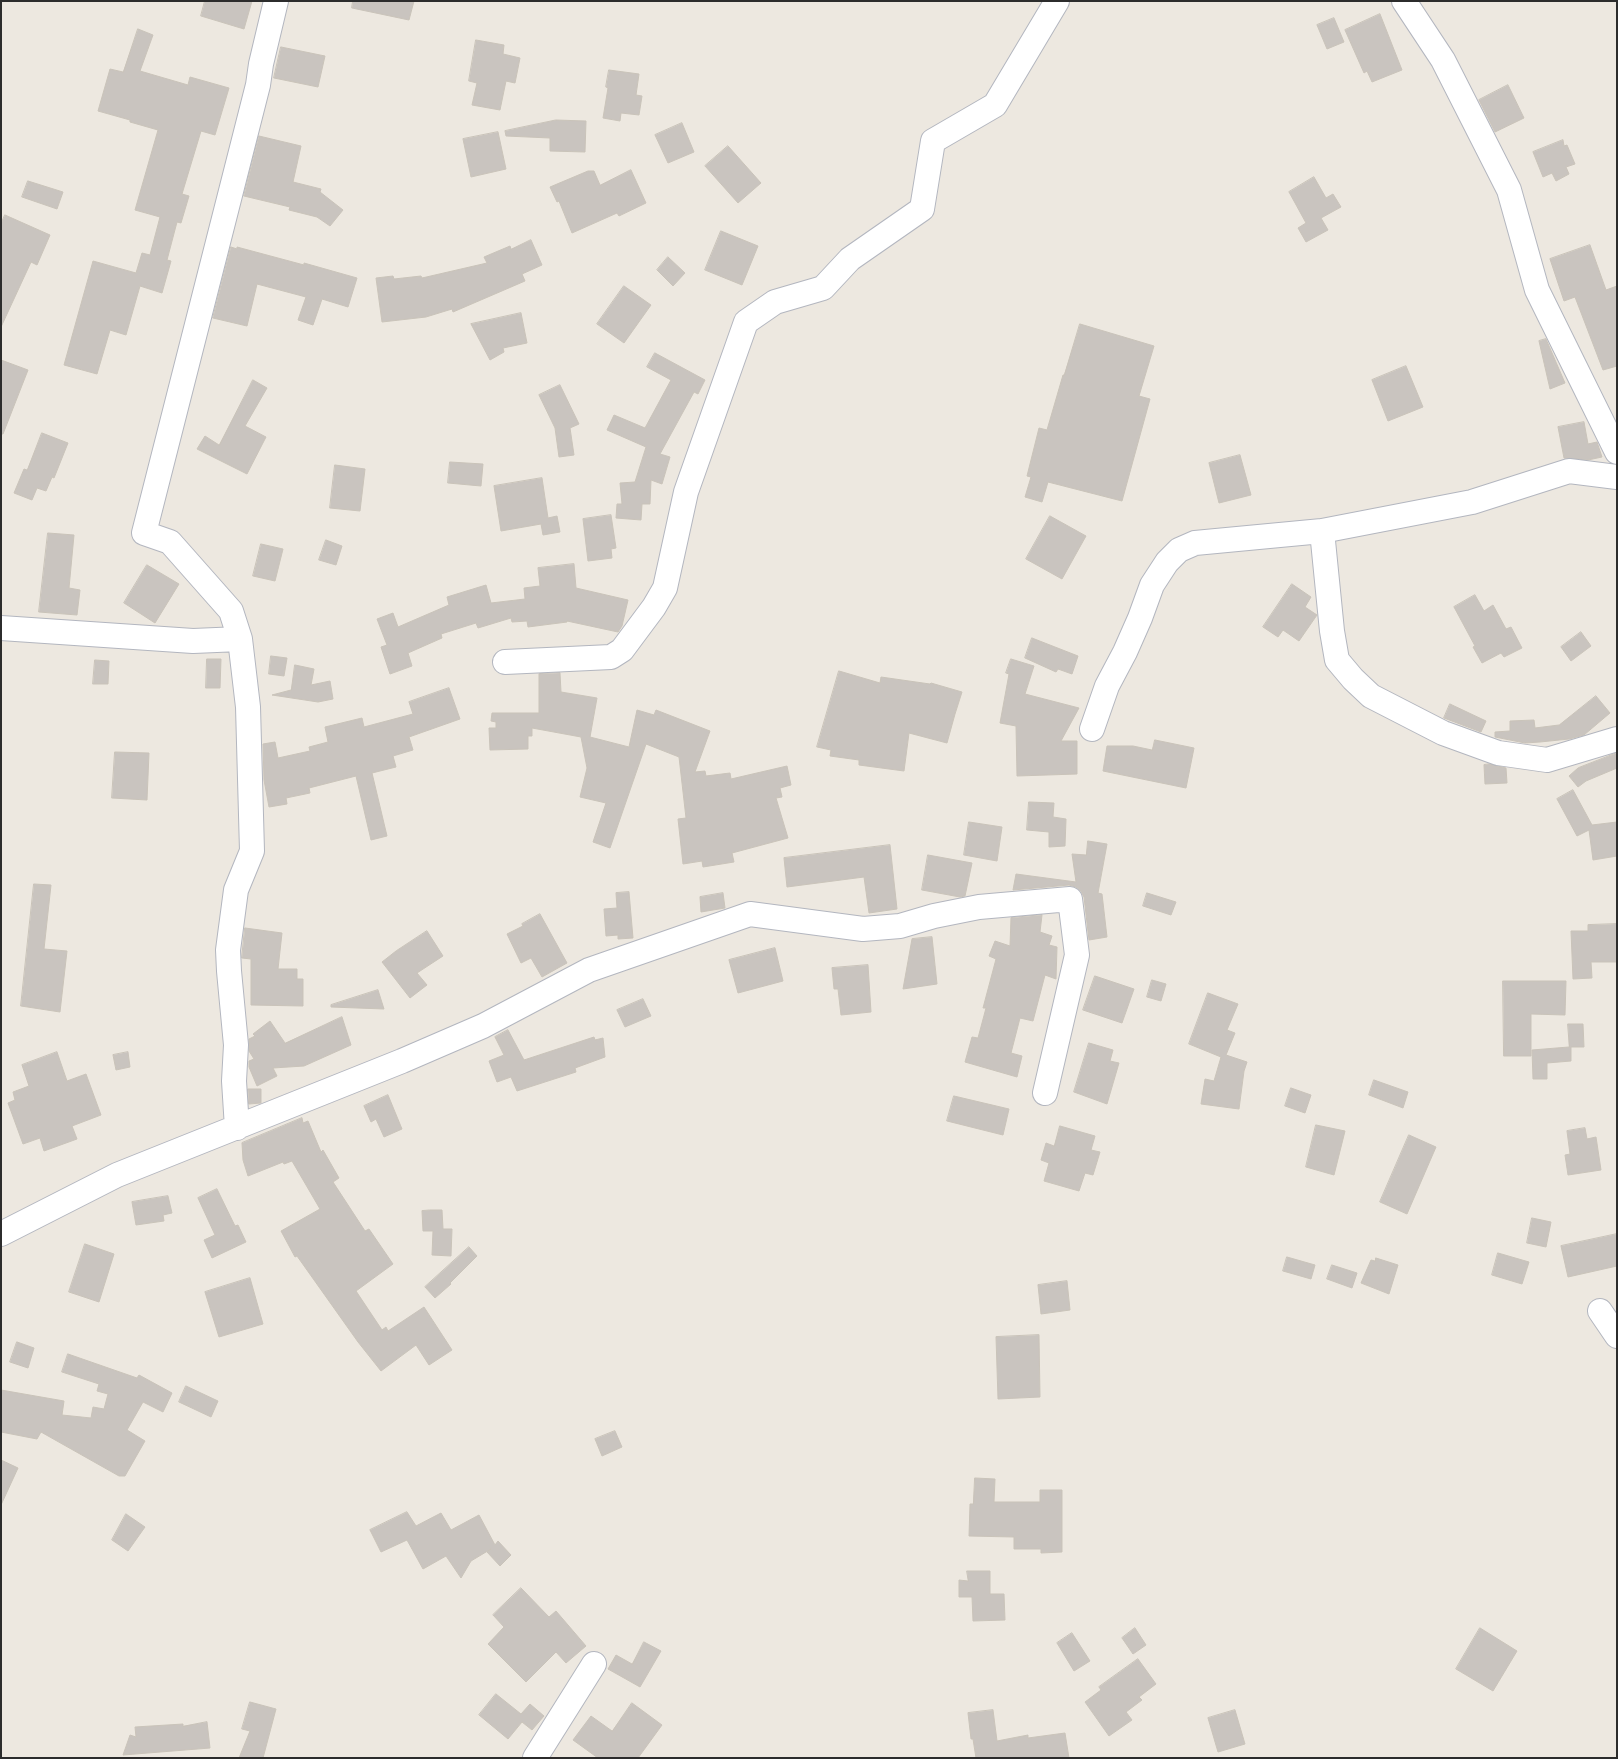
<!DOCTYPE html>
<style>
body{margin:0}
#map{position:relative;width:1618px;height:1759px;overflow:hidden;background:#ede8e0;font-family:"Alegreya Sans",sans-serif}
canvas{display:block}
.frame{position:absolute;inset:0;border:2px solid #2c2c2c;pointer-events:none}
</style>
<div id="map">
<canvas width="1618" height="1759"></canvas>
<div class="frame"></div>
</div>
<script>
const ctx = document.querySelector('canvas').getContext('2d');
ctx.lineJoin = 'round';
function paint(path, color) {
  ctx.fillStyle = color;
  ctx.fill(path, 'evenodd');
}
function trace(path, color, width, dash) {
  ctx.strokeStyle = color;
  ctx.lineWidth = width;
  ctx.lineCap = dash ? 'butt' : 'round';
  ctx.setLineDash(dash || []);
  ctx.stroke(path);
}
const building = new Path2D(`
 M 205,1 L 252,1 L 244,29 L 201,16 Z
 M 353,1 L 414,1 L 409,20 L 352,8 Z
 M 1380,14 L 1402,70 L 1372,82 L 1367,71 L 1364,73 L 1345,30 Z
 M 1334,18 L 1344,42 L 1327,49 L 1317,25 Z
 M 138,29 L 153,35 L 140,71 L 188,85 L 190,77 L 229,88 L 215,135 L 201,131 L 182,194 L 189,196 L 181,223 L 177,222 L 167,260 L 171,261 L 162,293 L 140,286 L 126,335 L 110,330 L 97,374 L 64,365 L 93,261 L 136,273 L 142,253 L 150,255 L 160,217 L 135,210 L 158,130 L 130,122 L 130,120 L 98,111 L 110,69 L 123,72 Z
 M 476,40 L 504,45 L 503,54 L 520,58 L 515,83 L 506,81 L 500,110 L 472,105 L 477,83 L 469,81 Z
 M 281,47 L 325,56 L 318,87 L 274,78 Z
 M 609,70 L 639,74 L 636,95 L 642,96 L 639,115 L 621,113 L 620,121 L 603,118 L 608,88 L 606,87 Z
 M 1508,85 L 1524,118 L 1495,132 L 1479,100 Z
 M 556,120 L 586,121 L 585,152 L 550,151 L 550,138 L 506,136 L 505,131 Z
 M 682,123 L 694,152 L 668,163 L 655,135 Z
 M 498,132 L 506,169 L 471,177 L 463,139 Z
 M 259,136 L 301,146 L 293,182 L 321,189 L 320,192 L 343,210 L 330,226 L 317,217 L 289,210 L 290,207 L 244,196 Z
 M 1563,140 L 1564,146 L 1567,145 L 1575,164 L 1566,167 L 1569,174 L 1556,181 L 1552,173 L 1543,177 L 1533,152 Z
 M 728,146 L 761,183 L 738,203 L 705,166 Z
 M 631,170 L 646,203 L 619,216 L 617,213 L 572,233 L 559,201 L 557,202 L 550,187 L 588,171 L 594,171 L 600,185 Z
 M 1314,177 L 1326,198 L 1333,194 L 1341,207 L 1321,218 L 1328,230 L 1306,242 L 1298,228 L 1306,223 L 1289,192 Z
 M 28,181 L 63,192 L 57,209 L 22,197 Z
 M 5,215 L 50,235 L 37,265 L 31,262 L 1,327 L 1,224 Z
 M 721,231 L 758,246 L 742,285 L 705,270 Z
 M 531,240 L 542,265 L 522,274 L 525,281 L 453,312 L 452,309 L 426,317 L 382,322 L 376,278 L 393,276 L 394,279 L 421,276 L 422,278 L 487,263 L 484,257 L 510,246 L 511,249 Z
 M 1590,245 L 1606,290 L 1617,286 L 1617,366 L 1603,370 L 1575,297 L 1564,301 L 1550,259 Z
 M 231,247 L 237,249 L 237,247 L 304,265 L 304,263 L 357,278 L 348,307 L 322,299 L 313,325 L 298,320 L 306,297 L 257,284 L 247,326 L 213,318 Z
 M 668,257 L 685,273 L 673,286 L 657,270 Z
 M 624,286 L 651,305 L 624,343 L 597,324 Z
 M 521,313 L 527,343 L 503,348 L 504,352 L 490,360 L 471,324 Z
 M 1080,324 L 1154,346 L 1139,396 L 1150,399 L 1122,501 L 1048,482 L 1042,502 L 1025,497 L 1031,477 L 1027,476 L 1039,428 L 1047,430 L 1063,375 L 1064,375 Z
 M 1546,339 L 1565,383 L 1550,389 L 1539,341 Z
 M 655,353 L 705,380 L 698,394 L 694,392 L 660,454 L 670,457 L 662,484 L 651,480 L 650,504 L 642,504 L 641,520 L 616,518 L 617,504 L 622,504 L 620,483 L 635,482 L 646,447 L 607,430 L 614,415 L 645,428 L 671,380 L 647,367 Z
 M 1,360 L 28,370 L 3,434 L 1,434 Z
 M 1406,366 L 1423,407 L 1388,421 L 1372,380 Z
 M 253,380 L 267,388 L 245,426 L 266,437 L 247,474 L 197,449 L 205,436 L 219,445 Z
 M 560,385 L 579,424 L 570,428 L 574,455 L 559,457 L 555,428 L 539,395 Z
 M 1584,422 L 1588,444 L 1597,442 L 1602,457 L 1588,460 L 1564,458 L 1558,427 Z
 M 42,433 L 68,443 L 54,478 L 52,477 L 46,491 L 37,488 L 32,500 L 14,493 L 24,469 L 27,470 Z
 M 1240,455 L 1251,495 L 1219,503 L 1209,463 Z
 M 450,462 L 483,464 L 481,486 L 448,483 Z
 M 335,465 L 365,469 L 360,511 L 330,508 Z
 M 542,478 L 548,518 L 557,516 L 560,532 L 543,535 L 541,524 L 501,531 L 494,486 Z
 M 611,515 L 616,548 L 611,549 L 612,558 L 588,561 L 583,519 Z
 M 1050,516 L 1086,536 L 1062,579 L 1026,559 Z
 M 48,533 L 74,535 L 69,588 L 80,590 L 77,615 L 39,612 Z
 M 326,540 L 342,546 L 336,565 L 319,560 Z
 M 261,544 L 283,549 L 275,581 L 253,576 Z
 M 574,564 L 576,588 L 628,600 L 622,626 L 618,632 L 567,621 L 567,622 L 528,627 L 527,621 L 512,622 L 511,618 L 478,628 L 476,623 L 441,634 L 442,638 L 408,653 L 412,666 L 390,674 L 381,647 L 387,645 L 377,619 L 393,613 L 398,627 L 449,605 L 447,597 L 486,585 L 491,603 L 525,599 L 524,588 L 540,586 L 538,568 Z
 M 147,565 L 179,584 L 155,623 L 124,603 Z
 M 1292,584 L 1311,597 L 1305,607 L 1317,615 L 1299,641 L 1283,630 L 1278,637 L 1263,627 Z
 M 1475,595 L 1484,611 L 1493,605 L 1506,629 L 1511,627 L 1522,648 L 1504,657 L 1501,653 L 1482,663 L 1473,647 L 1475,646 L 1454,607 Z
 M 1581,632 L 1591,646 L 1571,661 L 1561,647 Z
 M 1032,638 L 1078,656 L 1072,674 L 1058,669 L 1056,672 L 1025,658 Z
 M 271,656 L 287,658 L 284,676 L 269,674 Z
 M 207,659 L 221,659 L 220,688 L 206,688 Z
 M 1011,659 L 1034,666 L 1025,694 L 1079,708 L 1061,741 L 1077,741 L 1077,774 L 1017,776 L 1016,726 L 1000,723 L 1009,674 L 1006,673 Z
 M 95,660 L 109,661 L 108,684 L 93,684 Z
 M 295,665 L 314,669 L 311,685 L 330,681 L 333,699 L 318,702 L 272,695 L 291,690 Z
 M 839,671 L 880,683 L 881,677 L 930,684 L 931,683 L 962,692 L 955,714 L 947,743 L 909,733 L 904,771 L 859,765 L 859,760 L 830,756 L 831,750 L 817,747 Z
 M 560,673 L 561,692 L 597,698 L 590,737 L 629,747 L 637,710 L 654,715 L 656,710 L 710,731 L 695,772 L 705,771 L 706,776 L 730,773 L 731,779 L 787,766 L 791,785 L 780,788 L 782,797 L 776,798 L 788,838 L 732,853 L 734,862 L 703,867 L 702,861 L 683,864 L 678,819 L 686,818 L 679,757 L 646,744 L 610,848 L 593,842 L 606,803 L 580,797 L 587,768 L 581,737 L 532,728 L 532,736 L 528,736 L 528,749 L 490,750 L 489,728 L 496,728 L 496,722 L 491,721 L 492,713 L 539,713 L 539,674 Z
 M 449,688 L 460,719 L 409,737 L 413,750 L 393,756 L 396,767 L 372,773 L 387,836 L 371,840 L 356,776 L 309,788 L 310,793 L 286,798 L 287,804 L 269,807 L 264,780 L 263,744 L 275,742 L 278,758 L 310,751 L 309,747 L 328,742 L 325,727 L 362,718 L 364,727 L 413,714 L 409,702 Z
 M 1596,696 L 1610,713 L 1584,735 L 1569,739 L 1540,742 L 1525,743 L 1495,737 L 1495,732 L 1510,731 L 1510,721 L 1534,720 L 1535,728 L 1559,725 Z
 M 1450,704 L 1486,721 L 1481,732 L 1444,718 Z
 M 1155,740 L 1194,748 L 1186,788 L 1103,771 L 1107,746 L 1133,746 L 1152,750 Z
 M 115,752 L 149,753 L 147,800 L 112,798 Z
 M 1617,753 L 1617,768 L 1586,781 L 1578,787 L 1569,776 L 1578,768 Z
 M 1489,764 L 1506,768 L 1507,783 L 1485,784 L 1484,765 Z
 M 1573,790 L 1592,825 L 1617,822 L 1617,856 L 1593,860 L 1589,830 L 1577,836 L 1557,799 Z
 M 1029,802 L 1054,803 L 1053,817 L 1066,819 L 1065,846 L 1049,847 L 1049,832 L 1027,830 Z
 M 969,822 L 1002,827 L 997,861 L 964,855 Z
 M 1088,841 L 1107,844 L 1098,893 L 1102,894 L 1107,937 L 1089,940 L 1084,897 L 1081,891 L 1076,887 L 1069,885 L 1013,890 L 1016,874 L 1076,882 L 1072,854 L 1086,855 Z
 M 890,845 L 897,909 L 869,913 L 864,877 L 787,887 L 784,858 Z
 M 928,855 L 972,863 L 965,896 L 960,897 L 922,890 Z
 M 34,884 L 51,885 L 44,949 L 67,951 L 60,1012 L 21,1006 Z
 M 629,892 L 633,938 L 618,939 L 618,935 L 606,936 L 604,909 L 617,908 L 616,893 Z
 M 723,893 L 725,908 L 701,912 L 700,897 Z
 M 1147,893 L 1176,902 L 1171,915 L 1143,906 Z
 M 540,914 L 567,963 L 542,977 L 531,958 L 521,963 L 507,934 L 523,926 L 522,924 Z
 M 1042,915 L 1040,932 L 1052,936 L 1049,945 L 1057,947 L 1056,979 L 1045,975 L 1033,1021 L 1020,1018 L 1011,1053 L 1022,1056 L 1017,1077 L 965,1062 L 972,1037 L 978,1038 L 986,1008 L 983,1008 L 996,959 L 989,956 L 995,941 L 1010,946 L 1011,918 Z
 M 1617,924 L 1617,962 L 1591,962 L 1592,978 L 1573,979 L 1571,931 L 1588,931 L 1588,925 Z
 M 245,928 L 282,933 L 278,969 L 297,969 L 297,979 L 303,979 L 303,1006 L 251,1005 L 251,959 L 242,958 Z
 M 427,931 L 443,956 L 417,973 L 427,985 L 410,998 L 382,962 L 396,951 Z
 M 932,937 L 937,984 L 903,989 L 912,939 Z
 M 775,948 L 783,981 L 738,993 L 729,960 Z
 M 868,965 L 871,1012 L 841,1015 L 838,989 L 834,989 L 832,968 Z
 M 1095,976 L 1134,989 L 1122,1023 L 1083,1010 Z
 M 1152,980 L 1166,984 L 1161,1001 L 1147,997 Z
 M 1503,981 L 1566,981 L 1565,1015 L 1531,1014 L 1531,1056 L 1504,1056 Z
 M 378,990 L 384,1009 L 331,1007 L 331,1005 Z
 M 1208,993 L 1238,1004 L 1227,1030 L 1235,1033 L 1226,1055 L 1247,1062 L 1244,1071 L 1239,1109 L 1201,1104 L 1205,1079 L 1214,1081 L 1221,1057 L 1189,1044 Z
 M 643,999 L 651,1016 L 625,1027 L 617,1010 Z
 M 342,1017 L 351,1045 L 304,1066 L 273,1068 L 277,1076 L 257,1086 L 249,1067 L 249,1061 L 254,1059 L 249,1051 L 249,1039 L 255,1036 L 253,1034 L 270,1021 L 285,1043 Z
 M 1568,1024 L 1583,1024 L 1584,1047 L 1571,1047 L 1571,1061 L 1547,1063 L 1547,1079 L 1533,1079 L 1532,1050 L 1569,1047 Z
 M 508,1030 L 524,1060 L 594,1037 L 595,1040 L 603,1038 L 605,1057 L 575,1068 L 576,1072 L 517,1091 L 511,1077 L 497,1082 L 489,1061 L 504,1055 L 495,1037 Z
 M 1089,1043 L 1113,1050 L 1110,1061 L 1119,1063 L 1107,1104 L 1074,1092 Z
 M 57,1052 L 67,1081 L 86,1074 L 101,1115 L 72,1126 L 77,1139 L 44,1151 L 40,1138 L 23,1144 L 8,1103 L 15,1100 L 13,1092 L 29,1086 L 22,1065 Z
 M 128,1052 L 130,1067 L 116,1070 L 113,1055 Z
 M 1374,1080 L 1408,1092 L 1403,1108 L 1369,1095 Z
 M 1291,1088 L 1311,1095 L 1305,1113 L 1285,1106 Z
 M 248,1089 L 261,1089 L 261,1103 L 249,1104 Z
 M 388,1095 L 402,1129 L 384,1137 L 376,1119 L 371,1122 L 364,1106 Z
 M 954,1096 L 1009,1109 L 1003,1135 L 947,1121 Z
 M 302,1118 L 303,1123 L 308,1121 L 321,1152 L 323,1150 L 339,1178 L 333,1182 L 365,1231 L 369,1229 L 393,1264 L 356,1291 L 382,1330 L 386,1327 L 388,1331 L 424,1307 L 452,1350 L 429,1365 L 416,1345 L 381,1371 L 358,1342 L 297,1256 L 295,1257 L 281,1231 L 320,1209 L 292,1161 L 284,1164 L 283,1162 L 248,1176 L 243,1160 L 242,1143 Z
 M 1316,1125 L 1345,1131 L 1334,1175 L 1306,1167 Z
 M 1060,1126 L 1095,1136 L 1091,1150 L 1100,1152 L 1093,1175 L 1085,1173 L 1079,1191 L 1044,1181 L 1049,1163 L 1041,1160 L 1046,1143 L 1054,1146 Z
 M 1585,1128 L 1587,1139 L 1596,1137 L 1601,1170 L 1568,1175 L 1565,1155 L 1570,1154 L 1567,1131 Z
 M 1409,1135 L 1436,1147 L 1407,1214 L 1380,1202 Z
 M 217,1189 L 235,1226 L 238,1225 L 246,1242 L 212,1258 L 204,1240 L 215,1235 L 198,1198 Z
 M 168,1196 L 172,1213 L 163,1215 L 164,1221 L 136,1225 L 132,1202 Z
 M 430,1210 L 442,1210 L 443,1229 L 452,1229 L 451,1256 L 432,1255 L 433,1231 L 423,1231 L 422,1211 Z
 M 1532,1218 L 1551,1222 L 1546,1247 L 1527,1243 Z
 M 1617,1234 L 1617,1266 L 1568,1277 L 1561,1246 Z
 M 85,1244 L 114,1254 L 99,1302 L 69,1292 Z
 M 469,1247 L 477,1256 L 450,1283 L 451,1284 L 435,1298 L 425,1287 Z
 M 1498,1253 L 1529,1262 L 1522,1284 L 1492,1275 Z
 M 1287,1257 L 1315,1265 L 1311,1279 L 1283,1271 Z
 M 1376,1258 L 1398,1265 L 1389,1294 L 1361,1283 L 1371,1260 L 1375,1261 Z
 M 1332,1265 L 1357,1273 L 1352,1288 L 1327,1279 Z
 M 250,1278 L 263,1324 L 219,1337 L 205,1292 Z
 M 1067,1281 L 1070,1310 L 1041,1314 L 1038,1285 Z
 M 1039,1335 L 1040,1397 L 998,1399 L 996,1337 Z
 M 17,1342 L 34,1348 L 28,1368 L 10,1362 Z
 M 68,1354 L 137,1378 L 139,1375 L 172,1393 L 163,1412 L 143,1402 L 127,1430 L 145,1441 L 125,1476 L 119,1476 L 41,1432 L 37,1439 L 1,1432 L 1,1390 L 64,1401 L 62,1415 L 91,1418 L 93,1407 L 104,1409 L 108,1394 L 97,1391 L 99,1384 L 62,1372 Z
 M 186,1386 L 218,1401 L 211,1417 L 179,1402 Z
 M 615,1431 L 622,1447 L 602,1456 L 595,1439 Z
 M 1,1460 L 18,1468 L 1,1505 Z
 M 975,1478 L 995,1479 L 994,1502 L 1040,1502 L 1040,1490 L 1062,1490 L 1062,1552 L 1041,1553 L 1041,1549 L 1014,1549 L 1014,1537 L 969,1536 L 970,1504 L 973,1504 Z
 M 407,1512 L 416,1526 L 441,1513 L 451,1530 L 479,1515 L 495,1545 L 498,1541 L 511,1555 L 500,1566 L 487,1552 L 491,1549 L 471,1561 L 461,1578 L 446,1556 L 423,1569 L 407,1540 L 381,1552 L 370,1530 Z
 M 126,1514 L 145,1527 L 128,1551 L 112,1540 Z
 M 967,1571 L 990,1571 L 990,1594 L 1004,1594 L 1005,1620 L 973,1621 L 972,1597 L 959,1597 L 959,1580 L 968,1581 Z
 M 521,1588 L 549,1617 L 556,1611 L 586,1646 L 566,1663 L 556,1652 L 526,1682 L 488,1644 L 504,1627 L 493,1615 Z
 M 1135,1628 L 1146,1645 L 1133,1654 L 1122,1638 Z
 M 1480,1628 L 1517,1651 L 1493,1691 L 1456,1669 Z
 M 1072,1633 L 1090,1661 L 1074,1671 L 1057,1643 Z
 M 644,1642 L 661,1651 L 640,1687 L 608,1669 L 616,1655 L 632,1664 Z
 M 1138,1659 L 1156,1684 L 1139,1697 L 1142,1700 L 1126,1712 L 1132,1720 L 1109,1736 L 1085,1702 L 1101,1690 L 1099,1687 Z
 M 496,1694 L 521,1714 L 530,1704 L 544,1716 L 532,1730 L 522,1722 L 508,1739 L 479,1715 Z
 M 250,1702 L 276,1709 L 263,1758 L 239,1758 L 250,1731 L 242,1729 Z
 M 632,1703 L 662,1725 L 638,1758 L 598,1758 L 573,1740 L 591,1716 L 612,1731 Z
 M 993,1710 L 997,1741 L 1028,1735 L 1028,1738 L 1065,1733 L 1069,1758 L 976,1758 L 973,1739 L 971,1739 L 968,1713 Z
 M 1235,1710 L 1245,1744 L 1218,1752 L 1208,1718 Z
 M 207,1722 L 210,1748 L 123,1755 L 130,1735 L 136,1737 L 135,1727 L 183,1724 L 183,1726 Z`);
paint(building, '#c9c4bf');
trace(building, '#c9c3b9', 1);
const minor = new Path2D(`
 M 1404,1 L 1443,60 L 1509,190 L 1537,290 L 1617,452
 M 1322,531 L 1332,631 L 1337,660 L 1353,679 L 1371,696 L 1443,733 L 1498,753 L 1547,760 L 1617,739
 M 1,628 L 193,641 L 240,639
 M 505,662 L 611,657 L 622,650 L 654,607 L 665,588 L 686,492 L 746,322 L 775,302 L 823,288 L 850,259 L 922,209 L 933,141 L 995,105 L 1057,1
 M 1092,729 L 1107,686 L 1125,652 L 1140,618 L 1152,585 L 1167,562 L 1179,550 L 1195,543 L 1322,531 L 1472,502 L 1569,471 L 1617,477
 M 237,1128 L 234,1081 L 236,1045 L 229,971 L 228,950 L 236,890 L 252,851 L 248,707 L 240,639 L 231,611 L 170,542 L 144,533 L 258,85 L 261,64 L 276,1
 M 1,1234 L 117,1175 L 402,1061 L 483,1026 L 589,970 L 750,914 L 863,929 L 900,926 L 934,916 L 979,907 L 1070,899 L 1077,955 L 1045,1093
 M 1600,1311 L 1617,1336
 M 535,1758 L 594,1664`);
trace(minor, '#b3b6bf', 26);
trace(minor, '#fff', 24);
</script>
